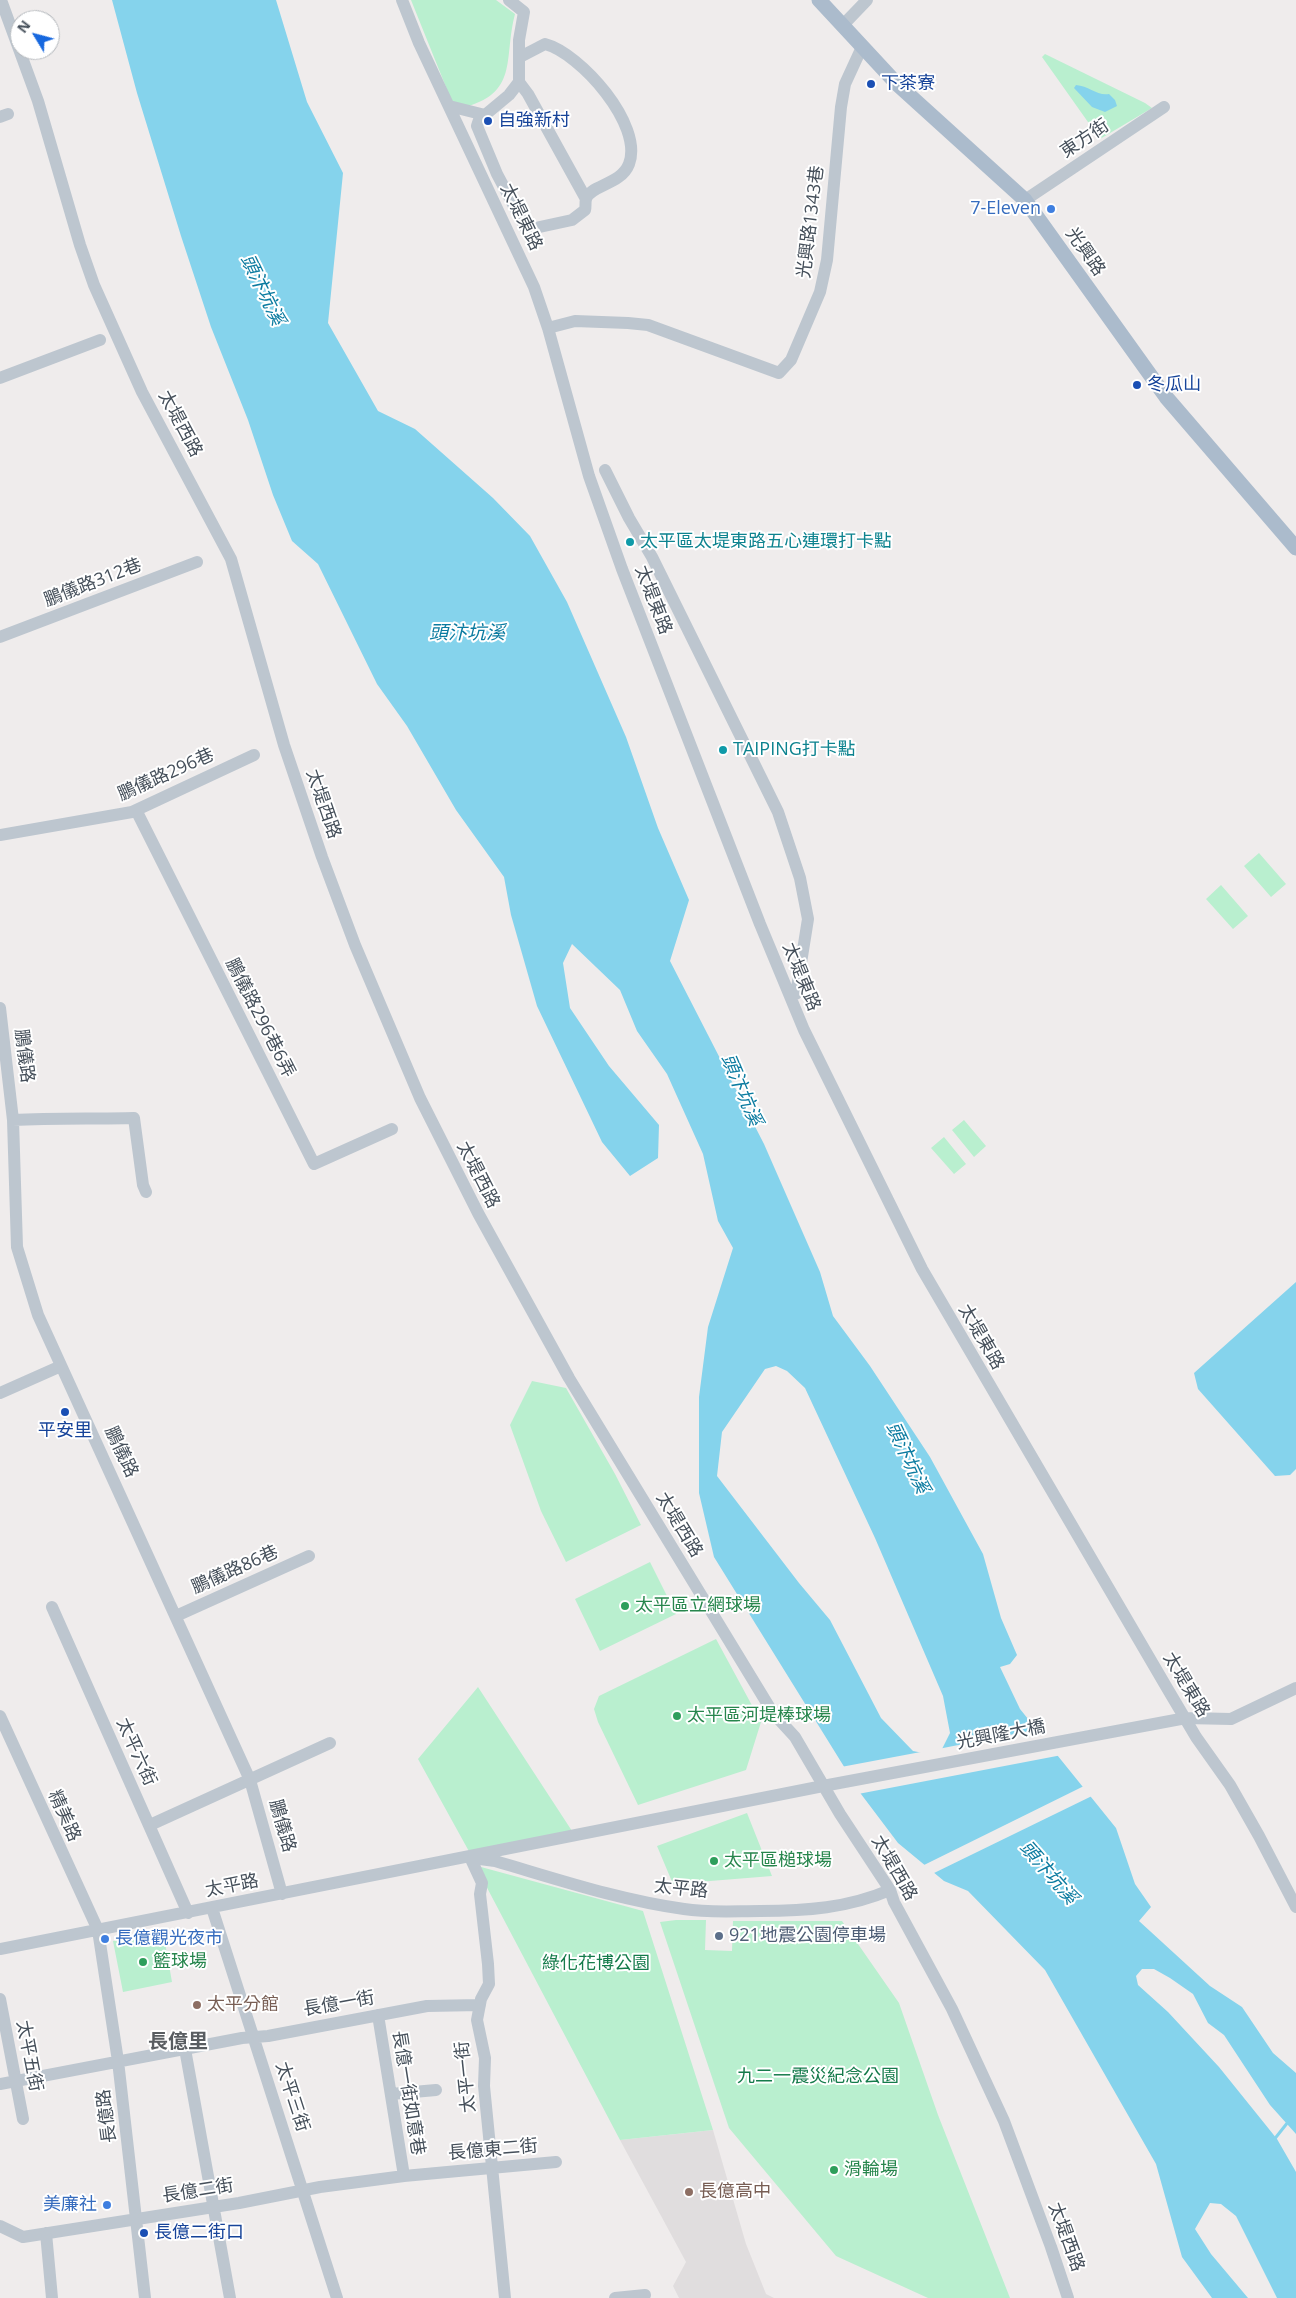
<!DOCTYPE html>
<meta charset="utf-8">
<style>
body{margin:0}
#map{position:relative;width:1296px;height:2298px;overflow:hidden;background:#efecec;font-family:"Open Sans",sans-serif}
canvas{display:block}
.north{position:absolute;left:10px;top:10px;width:50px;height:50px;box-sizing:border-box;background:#fff;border:1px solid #b5b9bd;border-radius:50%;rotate:307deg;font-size:14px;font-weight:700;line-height:20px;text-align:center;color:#454f5a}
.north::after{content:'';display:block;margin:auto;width:18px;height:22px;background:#1768df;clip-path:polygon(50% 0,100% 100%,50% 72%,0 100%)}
</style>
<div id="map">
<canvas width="1296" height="2298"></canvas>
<div class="north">N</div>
</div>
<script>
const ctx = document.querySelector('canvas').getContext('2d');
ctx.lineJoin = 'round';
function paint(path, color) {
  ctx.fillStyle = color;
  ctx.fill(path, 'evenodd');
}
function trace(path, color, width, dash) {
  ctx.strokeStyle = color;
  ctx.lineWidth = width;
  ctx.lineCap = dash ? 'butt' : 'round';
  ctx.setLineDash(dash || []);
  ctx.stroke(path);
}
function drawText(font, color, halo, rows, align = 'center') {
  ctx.font = font + ' "Open Sans","Noto Sans TC",sans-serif';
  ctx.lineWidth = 4;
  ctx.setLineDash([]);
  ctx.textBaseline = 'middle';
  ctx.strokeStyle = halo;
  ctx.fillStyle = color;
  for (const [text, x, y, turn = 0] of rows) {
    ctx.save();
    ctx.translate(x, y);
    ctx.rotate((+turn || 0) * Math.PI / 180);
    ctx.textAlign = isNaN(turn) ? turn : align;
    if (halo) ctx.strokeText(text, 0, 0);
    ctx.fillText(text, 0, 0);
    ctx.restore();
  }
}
paint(new Path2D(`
 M 713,2130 L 746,2244 L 766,2294 L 774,2298 L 679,2298 L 673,2286 L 686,2262 L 620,2140 Z`), '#e0ddde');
paint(new Path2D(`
 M 411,0 L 496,0 L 515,14 C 503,59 520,94 461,108 L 452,102 Z
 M 1045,54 L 1145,103 L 1152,108 L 1100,139 L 1042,57 Z
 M 1259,853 L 1286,884 L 1271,897 L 1244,866 Z
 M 1221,885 L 1248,916 L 1233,929 L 1206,899 Z
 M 964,1120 L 986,1146 L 974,1157 L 952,1130 Z
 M 944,1137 L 966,1164 L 954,1174 L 931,1148 Z
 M 532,1381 L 566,1388 L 615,1474 L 641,1525 L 566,1562 L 541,1511 L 510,1425 Z
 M 650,1562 L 676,1614 L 600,1651 L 575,1599 Z
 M 716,1639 L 761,1722 L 746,1770 L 638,1805 L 598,1722 L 594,1709 L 599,1696 Z
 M 478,1687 L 572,1831 L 471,1855 L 418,1759 Z
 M 747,1813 L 772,1876 L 673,1884 L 657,1846 Z
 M 481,1867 L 643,1911 L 713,2130 L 620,2140 L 484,1882 Z
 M 676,1920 L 706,1920 L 705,1950 L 732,1951 L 733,1921 L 842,1921 L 899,2003 L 938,2115 L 1010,2298 L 928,2298 L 836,2256 L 729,2128 L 660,1922 Z
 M 163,1931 L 172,1982 L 123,1992 L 113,1941 Z`), '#b9efcf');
paint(new Path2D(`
 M 112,0 L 276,0 L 307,102 L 343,173 L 328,323 L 378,411 L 415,429 L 493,498 L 530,536 L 567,602 L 626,737 L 658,828 L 689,900 L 670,961 L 764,1144 L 820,1272 L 833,1316 L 870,1366 L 930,1457 L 983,1554 L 1001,1618 L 1017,1655 L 1010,1664 L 1000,1667 L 1020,1709 L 1116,1828 L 1135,1884 L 1151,1907 L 1139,1921 L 1210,1986 L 1242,2007 L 1273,2053 L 1296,2073 L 1296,2134 L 1270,2105 L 1224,2035 L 1208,2023 L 1193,1994 L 1170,1978 L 1154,1969 L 1142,1969 L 1136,1976 L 1138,1985 L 1168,2012 L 1219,2067 L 1277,2139 L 1296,2172 L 1296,2298 L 1277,2298 L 1236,2216 L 1221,2204 L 1210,2203 L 1195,2229 L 1211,2254 L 1248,2298 L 1212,2298 L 1182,2257 L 1156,2164 L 1045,1970 L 968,1891 L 944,1881 L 898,1843 L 861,1794 L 714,1557 L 699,1493 L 699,1397 L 708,1327 L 733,1248 L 718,1221 L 703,1154 L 667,1074 L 637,1031 L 620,990 L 572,944 L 563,963 L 570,1008 L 609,1066 L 659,1125 L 658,1158 L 630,1176 L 602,1142 L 537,1006 L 511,915 L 504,877 L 456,810 L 407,726 L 377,684 L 318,564 L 292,541 L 273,495 L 248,420 L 211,327 L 181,236 L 137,93 ZM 776,1366 L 787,1371 L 805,1388 L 875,1538 L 943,1696 L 950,1733 L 942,1749 L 933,1755 L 913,1751 L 881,1718 L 830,1620 L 799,1583 L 717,1476 L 722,1432 L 765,1369 Z
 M 1076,85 C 1089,86 1097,96 1109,94 L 1115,100 L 1117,106 L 1105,112 L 1092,107 L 1074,88 Z
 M 1296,1282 L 1296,1469 L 1290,1475 L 1275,1476 L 1198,1389 L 1194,1373 Z`), '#85d3ec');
paint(new Path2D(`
 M 1040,1729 L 1062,1755 L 858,1794 L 841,1767 L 926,1751 L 933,1752 L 938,1749 Z
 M 1086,1785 L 1094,1795 L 932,1874 L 922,1866 Z`), '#efecec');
trace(new Path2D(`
 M 1273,2141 L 1288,2122`), '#85d3ec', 3);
trace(new Path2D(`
 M 1,0 L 38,101 L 80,245 L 94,285 L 142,392 L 231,559 L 284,745 L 322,857 L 355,945 L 420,1098 L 478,1213 L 569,1378 L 773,1713 L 795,1737 L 840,1814 L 890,1890 L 894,1902 L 952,2009 L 1004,2121 L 1051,2247 L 1068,2298
 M 402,0 L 419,43 L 534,287 L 548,328 L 589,476 L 622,569 L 760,924 L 804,1030 L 922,1269 L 1167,1688 L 1196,1737 L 1230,1785 L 1259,1836 L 1296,1907
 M 509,0 L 524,12 L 519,40 L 519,82 L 509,95 L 479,120 L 477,126 L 497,174 L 522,221 L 525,227 L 535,228 L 572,220 L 585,210 C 586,207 585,203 586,199 C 590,185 621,185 629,164 C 644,125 580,53 545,44 L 520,57
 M 843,25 L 867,0
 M 519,82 L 528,94 L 586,199
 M 449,106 L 485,115
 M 0,117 L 8,114
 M 1025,200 L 1164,107
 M 548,328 L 575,321 L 628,323 L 648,325 L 779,373 L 791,360 L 820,292 L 827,260 L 841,107 L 845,84 L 862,47
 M 0,378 L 100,340
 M 605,470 L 629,518 L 652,557 L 778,812 L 800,878 L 808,919 L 796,994
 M 0,637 L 197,562
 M 136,810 L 314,1164 L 392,1129
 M 0,835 L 132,812 L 254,755
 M 0,1008 L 13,1120 L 17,1247 L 38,1315 L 250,1780 L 282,1894
 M 13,1120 C 54,1118 94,1119 134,1118 L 143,1185 L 146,1192
 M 0,1393 L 61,1366
 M 52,1607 L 188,1913
 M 176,1616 L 309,1556
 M 0,1716 L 98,1930 L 118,2061 L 145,2298
 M 150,1825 L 330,1743
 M 470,1857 L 482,1883 L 480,1894 L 488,1964 L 489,1984 L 481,1999 L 477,2020 L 485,2058 L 484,2086 L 505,2298
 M 480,1859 L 495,1861 C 557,1879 619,1900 684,1909 C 708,1913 735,1911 760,1911 C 806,1911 848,1908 890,1890
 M 212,1908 L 337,2298
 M 0,1949 L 823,1786 L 1186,1718 L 1231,1719 L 1296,1688
 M 0,1999 L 23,2119
 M 378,2015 L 404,2176
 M 185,2049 L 230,2298
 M 0,2084 L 242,2038 L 268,2036 L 427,2006 L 480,2005
 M 391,2094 L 436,2090
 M 0,2226 L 23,2237 L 239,2203 L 320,2187 L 404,2176 L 556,2162
 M 46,2233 L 52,2298
 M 615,2298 L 645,2295`), '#bdc6cf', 12);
trace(new Path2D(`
 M 819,0 L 897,84 L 1025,200 L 1166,397 L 1296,548`), '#abbbcc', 15);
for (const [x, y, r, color] of [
 [871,84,5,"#1a4fb4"],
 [488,121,5,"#1a4fb4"],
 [1051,209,5,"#3f7fe0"],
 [1137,385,5,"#1a4fb4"],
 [630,542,5,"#0f9aa8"],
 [723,750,5,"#0f9aa8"],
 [65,1412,5,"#1a4fb4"],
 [625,1606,5,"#2e9e5b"],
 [677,1716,5,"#2e9e5b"],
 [714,1861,5,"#2e9e5b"],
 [719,1936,5,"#5c6f8a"],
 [105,1939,5,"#3f7fe0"],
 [143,1962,5,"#2e9e5b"],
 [197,2005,5,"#8d6e63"],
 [834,2170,5,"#2e9e5b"],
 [689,2192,5,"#8d6e63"],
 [107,2205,5,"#3f7fe0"],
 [144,2233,5,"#1a4fb4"]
]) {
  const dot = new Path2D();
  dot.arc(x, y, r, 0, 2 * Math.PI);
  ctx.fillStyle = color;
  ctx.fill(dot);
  trace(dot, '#fff', 2);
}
drawText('18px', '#164399', '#fff', [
 ["下茶寮",881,84],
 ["自強新村",498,121],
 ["冬瓜山",1147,385],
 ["平安里",65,1431,"center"],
 ["長億二街口",154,2233]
], 'left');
drawText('18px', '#454f5a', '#fff', [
 ["東方街",1085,139,-34],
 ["太堤東路",521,217,64],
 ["光興路1343巷",811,222,-83],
 ["光興路",1085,252,55],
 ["太堤西路",180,424,62],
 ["鵬儀路312巷",93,583,-21],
 ["太堤東路",653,600,69],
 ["鵬儀路296巷",166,775,-24],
 ["太堤西路",323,804,71],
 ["太堤東路",801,977,68],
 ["鵬儀路296巷6弄",260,1018,63],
 ["鵬儀路",24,1056,83],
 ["太堤西路",478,1175,63],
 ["太堤東路",981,1337,60],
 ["鵬儀路",121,1452,65],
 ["太堤西路",679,1525,59],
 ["鵬儀路86巷",235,1570,-24],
 ["太堤東路",1186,1685,59],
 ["光興隆大橋",1001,1735,-11],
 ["太平六街",136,1752,66],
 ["精美路",64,1816,66],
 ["鵬儀路",282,1826,74],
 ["太堤西路",894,1868,60],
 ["太平路",232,1886,-11],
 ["太平路",681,1889,6],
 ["長億一街",339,2004,-10],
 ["太平五街",29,2056,79],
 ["太平一街",466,2077,-96],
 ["長億一街如意巷",408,2093,81],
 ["太平三街",292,2097,72],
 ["長億路",107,2116,-97],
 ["長億東二街",493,2150,-5],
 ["長億二街",198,2191,-9],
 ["太堤西路",1066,2237,70]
]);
drawText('18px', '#366cbe', '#fff', [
 ["7-Eleven",1041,209],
 ["長億觀光夜市",115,1939,"left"],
 ["美廉社",97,2205]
], 'right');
drawText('18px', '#0d838f', '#fff', [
 ["太平區太堤東路五心連環打卡點",640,542],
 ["TAIPING打卡點",733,750]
], 'left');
drawText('18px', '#27864d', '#fff', [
 ["太平區立網球場",635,1606],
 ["太平區河堤棒球場",687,1716],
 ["太平區槌球場",724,1861],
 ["籃球場",153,1962],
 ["滑輪場",844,2170]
], 'left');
drawText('18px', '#4e5e75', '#fff', [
 ["921地震公園停車場",729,1936]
], 'left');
drawText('18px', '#157b4b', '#fff', [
 ["綠化花博公園",596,1964],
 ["九二一震災紀念公園",818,2077]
]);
drawText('18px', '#785e54', '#fff', [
 ["太平分館",207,2005],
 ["長億高中",699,2192]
], 'left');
drawText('italic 19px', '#0b7ba0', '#fff', [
 ["頭汴坑溪",262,290,64],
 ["頭汴坑溪",467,634],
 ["頭汴坑溪",741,1090,67],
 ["頭汴坑溪",907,1458,65],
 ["頭汴坑溪",1048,1873,49]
]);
drawText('bold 20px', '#595d61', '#fff', [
 ["長億里",178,2042]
]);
</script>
